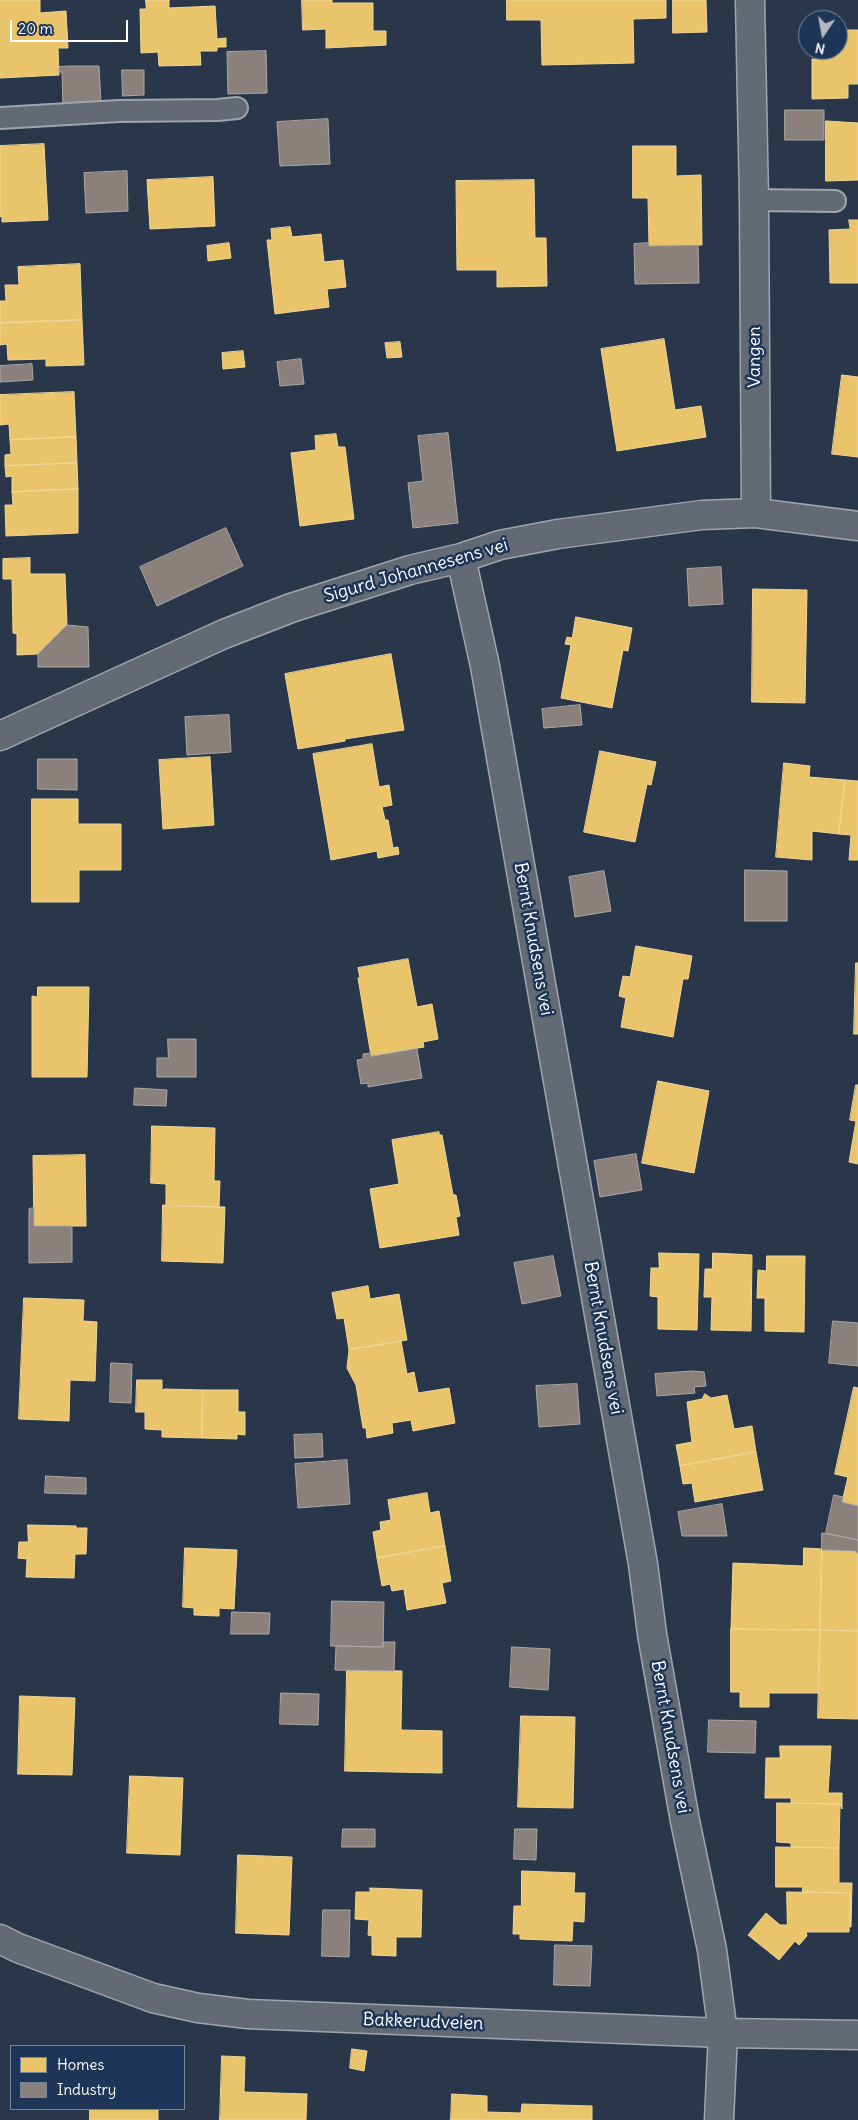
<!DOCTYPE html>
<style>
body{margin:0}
#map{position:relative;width:858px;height:2120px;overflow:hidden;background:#2a374a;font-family:Delius,sans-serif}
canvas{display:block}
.legend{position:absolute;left:10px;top:2045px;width:175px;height:65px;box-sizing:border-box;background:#1d3557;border:1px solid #77869a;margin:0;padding:6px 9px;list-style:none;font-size:15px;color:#fff}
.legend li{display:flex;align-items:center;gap:10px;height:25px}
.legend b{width:25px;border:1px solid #77869a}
.north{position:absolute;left:798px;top:10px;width:50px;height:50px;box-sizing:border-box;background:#1d3557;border:1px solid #77869a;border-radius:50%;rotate:192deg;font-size:14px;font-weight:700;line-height:20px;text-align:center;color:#fff}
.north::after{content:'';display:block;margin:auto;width:18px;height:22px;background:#b4b9c0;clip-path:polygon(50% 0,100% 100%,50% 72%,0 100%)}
.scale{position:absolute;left:10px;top:20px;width:118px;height:22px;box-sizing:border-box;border:2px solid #fff;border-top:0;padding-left:6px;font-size:15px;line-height:18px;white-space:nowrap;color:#fff;-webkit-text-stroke:4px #1d3557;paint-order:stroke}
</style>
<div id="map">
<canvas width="858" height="2120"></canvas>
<ul class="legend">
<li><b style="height:14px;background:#e9c46a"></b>Homes</li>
<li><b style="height:14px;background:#8a817c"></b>Industry</li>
</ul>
<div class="north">N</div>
<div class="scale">20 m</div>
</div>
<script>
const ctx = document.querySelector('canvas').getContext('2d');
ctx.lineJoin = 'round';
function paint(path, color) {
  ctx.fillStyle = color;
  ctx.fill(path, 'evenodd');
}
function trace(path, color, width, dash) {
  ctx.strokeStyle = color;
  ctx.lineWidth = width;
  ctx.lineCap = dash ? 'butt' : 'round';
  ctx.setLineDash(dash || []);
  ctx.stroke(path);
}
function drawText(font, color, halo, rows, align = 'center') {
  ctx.font = font + ' Delius,sans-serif';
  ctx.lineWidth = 5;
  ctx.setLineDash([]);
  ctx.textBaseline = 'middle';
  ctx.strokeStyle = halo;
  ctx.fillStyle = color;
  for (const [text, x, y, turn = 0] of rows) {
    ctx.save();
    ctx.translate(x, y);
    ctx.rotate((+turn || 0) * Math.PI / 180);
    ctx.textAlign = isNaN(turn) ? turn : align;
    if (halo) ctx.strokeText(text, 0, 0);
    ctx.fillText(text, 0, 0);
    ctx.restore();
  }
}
const homes = new Path2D(`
 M 0,0 L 40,0 L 40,13 L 66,11 L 68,48 L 58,48 L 59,75 L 0,78 Z
 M 146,0 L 169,0 L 169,8 L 215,6 L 217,39 L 226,38 L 226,47 L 217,47 L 217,51 L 200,51 L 201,65 L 159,66 L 158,52 L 141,53 L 140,9 L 146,9 Z
 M 302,0 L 332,0 L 332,3 L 373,3 L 373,31 L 386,31 L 386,45 L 326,48 L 326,29 L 303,30 Z
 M 507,0 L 666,0 L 666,18 L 633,19 L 634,63 L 542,65 L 541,20 L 507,20 Z
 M 673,0 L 706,0 L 707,32 L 673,33 Z
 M 838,30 L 858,30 L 858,84 L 848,84 L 848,98 L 812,99 L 812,59 L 825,59 L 824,50 L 838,50 Z
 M 826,121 L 858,123 L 858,180 L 826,181 Z
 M 44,144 L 48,220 L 2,222 L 2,216 L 0,217 L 0,146 Z
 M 633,146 L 676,146 L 676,176 L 701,175 L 702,245 L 649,246 L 648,198 L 633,198 Z
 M 213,177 L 215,226 L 150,229 L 147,180 Z
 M 534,180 L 535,238 L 546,238 L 547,286 L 497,287 L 497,270 L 457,270 L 456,181 Z
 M 849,220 L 858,220 L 858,283 L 830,283 L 829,230 L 850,229 Z
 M 290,227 L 292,237 L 321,234 L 324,262 L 343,260 L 346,287 L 327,289 L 329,307 L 275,314 L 267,240 L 272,240 L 271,229 Z
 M 229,243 L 231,258 L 208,261 L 207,246 Z
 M 80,264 L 82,320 L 0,323 L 0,301 L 6,301 L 5,285 L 19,285 L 18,267 Z
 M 82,320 L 84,365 L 46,366 L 46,359 L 8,360 L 7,344 L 0,345 L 0,323 Z
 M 664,339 L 675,410 L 701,406 L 706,437 L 617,451 L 601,349 Z
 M 400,342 L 402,357 L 387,358 L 385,343 Z
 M 243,351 L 245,367 L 223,369 L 222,353 Z
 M 842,375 L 858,377 L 858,457 L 832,454 Z
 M 74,392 L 76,437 L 10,440 L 9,424 L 0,425 L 0,395 Z
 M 336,434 L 338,447 L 345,447 L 354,519 L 300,526 L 291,453 L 316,450 L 315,436 Z
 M 76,437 L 77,463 L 5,466 L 5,455 L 11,454 L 10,440 Z
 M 77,463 L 78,489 L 12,492 L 12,476 L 6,477 L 5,466 Z
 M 78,489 L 78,533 L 6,536 L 5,505 L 13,505 L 12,492 Z
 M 30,558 L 30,574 L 65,574 L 67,625 L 38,654 L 17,655 L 17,634 L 13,633 L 12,579 L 3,579 L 3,559 Z
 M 753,589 L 807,590 L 805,703 L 752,702 Z
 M 576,617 L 632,628 L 628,651 L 623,650 L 612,708 L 561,698 L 571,645 L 565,644 L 567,637 L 572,638 Z
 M 391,654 L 404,730 L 345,739 L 345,741 L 298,749 L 285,674 Z
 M 372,744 L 379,787 L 389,785 L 392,805 L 382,807 L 385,820 L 388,820 L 393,848 L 398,847 L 399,854 L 378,858 L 377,851 L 331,860 L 313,754 Z
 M 600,751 L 656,762 L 651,785 L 647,784 L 635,842 L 584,832 Z
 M 210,757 L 214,825 L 163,829 L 159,760 Z
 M 784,763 L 810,766 L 809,777 L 845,780 L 839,834 L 812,831 L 812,860 L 776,857 Z
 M 845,780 L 858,781 L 858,860 L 849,860 L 851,835 L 839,834 Z
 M 32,799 L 78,799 L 78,824 L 121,824 L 121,870 L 79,870 L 79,902 L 32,902 Z
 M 636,946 L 692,956 L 688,979 L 683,979 L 673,1037 L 621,1027 L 626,998 L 619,996 L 623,976 L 630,977 Z
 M 408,959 L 417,1007 L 432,1004 L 438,1039 L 423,1042 L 424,1047 L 371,1056 L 358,978 L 360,978 L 358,968 Z
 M 856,963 L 858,963 L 858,1034 L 854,1034 Z
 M 38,987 L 89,987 L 87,1077 L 32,1077 L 32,996 L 37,997 Z
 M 658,1081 L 709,1091 L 694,1173 L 642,1163 Z
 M 856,1085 L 858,1085 L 858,1164 L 849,1162 L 856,1121 L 850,1120 Z
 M 152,1126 L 215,1128 L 214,1181 L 220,1181 L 219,1207 L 166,1206 L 166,1184 L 151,1183 Z
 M 439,1132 L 439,1135 L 442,1135 L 453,1195 L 456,1195 L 460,1216 L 456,1217 L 459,1235 L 380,1248 L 370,1189 L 399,1184 L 392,1140 Z
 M 85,1155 L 86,1226 L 34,1226 L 33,1156 Z
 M 163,1205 L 225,1207 L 223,1263 L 162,1261 Z
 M 659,1253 L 699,1254 L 697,1330 L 658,1329 L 658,1297 L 650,1296 L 651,1268 L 659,1268 Z
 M 713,1253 L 752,1255 L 751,1331 L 711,1330 L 712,1297 L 704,1297 L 705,1269 L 712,1269 Z
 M 767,1256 L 805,1256 L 804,1332 L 765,1331 L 765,1298 L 757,1298 L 758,1270 L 766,1271 Z
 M 368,1286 L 370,1299 L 399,1294 L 407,1340 L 349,1350 L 344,1318 L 337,1319 L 332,1293 Z
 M 24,1298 L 84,1300 L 83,1321 L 97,1322 L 95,1381 L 70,1380 L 69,1421 L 19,1419 Z
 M 401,1341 L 407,1374 L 414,1372 L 418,1393 L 449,1388 L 455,1423 L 413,1431 L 411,1420 L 392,1423 L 393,1433 L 367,1438 L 366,1428 L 363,1428 L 356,1385 L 347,1368 L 349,1350 Z
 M 137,1380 L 162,1380 L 162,1391 L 164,1389 L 203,1390 L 202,1438 L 162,1437 L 162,1430 L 145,1429 L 145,1412 L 136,1412 Z
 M 854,1387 L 858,1388 L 858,1506 L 842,1502 L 848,1477 L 835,1474 Z
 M 203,1390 L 238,1390 L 238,1412 L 245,1412 L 245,1435 L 237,1434 L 237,1439 L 202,1438 Z
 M 705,1394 L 711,1398 L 727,1395 L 734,1429 L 752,1426 L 756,1452 L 680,1466 L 676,1445 L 692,1442 L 687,1402 L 702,1399 Z
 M 756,1452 L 763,1490 L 695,1502 L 692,1483 L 683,1484 L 680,1466 Z
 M 427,1493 L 430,1513 L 439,1511 L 445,1546 L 377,1558 L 373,1532 L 381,1530 L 380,1522 L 391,1520 L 388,1500 Z
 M 28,1525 L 76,1526 L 76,1528 L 87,1528 L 86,1554 L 75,1554 L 74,1578 L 26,1577 L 27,1559 L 18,1558 L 19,1542 L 28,1542 Z
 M 445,1546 L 451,1581 L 442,1583 L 446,1603 L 407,1610 L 404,1589 L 392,1591 L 390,1584 L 382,1586 L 377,1558 Z
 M 185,1548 L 237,1550 L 234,1609 L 219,1608 L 219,1616 L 194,1615 L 194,1608 L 183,1607 Z
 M 804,1548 L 822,1549 L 820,1630 L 731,1629 L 733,1563 L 803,1566 Z
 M 822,1550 L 855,1551 L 858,1554 L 858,1631 L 820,1630 Z
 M 731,1629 L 820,1630 L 819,1693 L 769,1693 L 769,1707 L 740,1707 L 740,1692 L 731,1692 Z
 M 820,1630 L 858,1631 L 858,1719 L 818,1718 Z
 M 347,1670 L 402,1671 L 401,1730 L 442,1731 L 442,1773 L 345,1771 Z
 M 20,1696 L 75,1698 L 72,1775 L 18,1774 Z
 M 521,1716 L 575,1717 L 573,1808 L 518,1807 Z
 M 780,1746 L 831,1746 L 828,1793 L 842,1793 L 842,1809 L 840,1804 L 791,1803 L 791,1798 L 765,1798 L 766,1758 L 780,1758 Z
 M 130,1776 L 183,1778 L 180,1855 L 127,1853 Z
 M 777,1803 L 840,1804 L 839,1848 L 791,1847 L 791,1843 L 777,1842 Z
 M 776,1847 L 839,1848 L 839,1883 L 852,1883 L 851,1927 L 850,1927 L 850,1893 L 802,1892 L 803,1887 L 776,1887 Z
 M 238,1855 L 292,1857 L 289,1935 L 236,1933 Z
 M 522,1871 L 575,1873 L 574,1893 L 585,1893 L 584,1922 L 573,1921 L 572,1941 L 520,1939 L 520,1934 L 513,1934 L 514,1906 L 521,1906 Z
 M 370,1888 L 422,1890 L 421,1937 L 396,1937 L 396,1956 L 372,1955 L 372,1936 L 368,1935 L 369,1920 L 355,1919 L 356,1892 L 370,1892 Z
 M 787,1892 L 850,1893 L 849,1932 L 806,1932 L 807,1936 L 799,1945 L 795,1941 L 779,1960 L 748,1935 L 766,1913 L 780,1925 L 787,1925 Z
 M 352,2049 L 367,2051 L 364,2071 L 350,2068 Z
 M 222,2056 L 245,2057 L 244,2092 L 307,2094 L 306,2120 L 220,2120 Z
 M 452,2094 L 487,2096 L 487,2112 L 521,2113 L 522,2104 L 592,2106 L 592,2120 L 451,2120 Z
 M 90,2109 L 158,2109 L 158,2120 L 90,2120 Z`);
paint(homes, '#e9c46a');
trace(homes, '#f0d697', 1);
const industry = new Path2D(`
 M 266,51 L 267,93 L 228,94 L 227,52 Z
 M 71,66 L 99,66 L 101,104 L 63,106 L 62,72 L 59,72 L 59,67 Z
 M 122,70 L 144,70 L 144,95 L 123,96 Z
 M 785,110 L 824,110 L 824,140 L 785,140 Z
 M 328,119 L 330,164 L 280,166 L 277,122 Z
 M 127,171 L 128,211 L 86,213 L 84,173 Z
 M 649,243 L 649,246 L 698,245 L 699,283 L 635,284 L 634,244 Z
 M 301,359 L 304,384 L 280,386 L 277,362 Z
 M 32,364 L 33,380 L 0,382 L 0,366 Z
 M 448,433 L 458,523 L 413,528 L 408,483 L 423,481 L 418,436 Z
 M 226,528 L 243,566 L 157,606 L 140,567 Z
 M 721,567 L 723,604 L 689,606 L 687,569 Z
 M 67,625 L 88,627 L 89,667 L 38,667 L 38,654 Z
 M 580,705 L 582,725 L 544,728 L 542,709 Z
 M 229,715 L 231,752 L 187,755 L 185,717 Z
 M 38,759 L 77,759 L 77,790 L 38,789 Z
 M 745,870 L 787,871 L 787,921 L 745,921 Z
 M 604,871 L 611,911 L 575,917 L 569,877 Z
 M 168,1039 L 196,1039 L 196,1077 L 157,1077 L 157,1058 L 168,1058 Z
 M 417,1049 L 422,1078 L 368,1087 L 368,1083 L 361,1084 L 357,1060 L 363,1059 L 363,1054 L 371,1053 L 371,1056 Z
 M 135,1088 L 167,1090 L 166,1106 L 134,1105 Z
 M 636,1154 L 642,1190 L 600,1197 L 594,1161 Z
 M 34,1208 L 34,1226 L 72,1226 L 72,1262 L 29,1263 L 29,1209 Z
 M 553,1256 L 561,1296 L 522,1304 L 514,1263 Z
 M 833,1321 L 858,1323 L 858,1366 L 829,1363 Z
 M 111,1363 L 132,1364 L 131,1403 L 110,1402 Z
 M 693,1371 L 704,1372 L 706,1386 L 694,1387 L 695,1393 L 657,1396 L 655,1374 Z
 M 577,1384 L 580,1424 L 539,1427 L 536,1386 Z
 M 322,1434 L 323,1457 L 295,1458 L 294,1435 Z
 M 347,1460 L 350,1504 L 298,1508 L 295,1464 Z
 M 46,1476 L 86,1478 L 86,1494 L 45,1493 Z
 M 834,1495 L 843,1497 L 842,1502 L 858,1506 L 858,1540 L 826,1533 Z
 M 722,1504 L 727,1536 L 682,1536 L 678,1512 Z
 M 822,1533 L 858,1540 L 858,1554 L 855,1551 L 822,1550 Z
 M 332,1601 L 384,1602 L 383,1647 L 331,1646 Z
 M 232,1612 L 270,1613 L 269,1634 L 231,1634 Z
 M 383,1642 L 395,1642 L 394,1671 L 335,1670 L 336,1646 L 383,1647 Z
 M 512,1647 L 550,1649 L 548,1690 L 510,1687 Z
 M 281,1693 L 319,1694 L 318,1725 L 280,1724 Z
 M 709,1720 L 756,1721 L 755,1753 L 708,1752 Z
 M 343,1829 L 375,1829 L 375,1847 L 342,1847 Z
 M 515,1829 L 537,1829 L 536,1860 L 514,1859 Z
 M 323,1910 L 350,1910 L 349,1957 L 322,1956 Z
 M 555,1945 L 592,1946 L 590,1986 L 554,1985 Z`);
paint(industry, '#8a817c');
trace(industry, '#ada7a3', 1);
const service = new Path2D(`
 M 0,118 L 119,111 L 218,110 L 237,108
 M 754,200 L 835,201`);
const minor = new Path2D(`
 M 750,0 L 754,200 L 756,513
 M 461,558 L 485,666 L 643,1564 L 652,1634 L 685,1821 L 712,1950 L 723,2033 L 719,2120
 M 0,736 L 224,634 L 291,608 L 410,570 L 461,558 L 500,545 L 558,534 L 702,515 L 756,513 L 858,526
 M 0,1939 L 18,1948 L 153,1998 L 198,2008 L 248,2014 L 723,2033 L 858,2035`);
trace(service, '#9fa5ae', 24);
trace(minor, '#9fa5ae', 31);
trace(service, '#636a74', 20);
trace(minor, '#636a74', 28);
drawText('18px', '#fff', '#1d3557', [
 ["Vangen",755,357,-90],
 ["Sigurd Johannesens vei",416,571,-16],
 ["Bernt Knudsens vei",533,939,80],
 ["Bernt Knudsens vei",603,1338,80],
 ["Bernt Knudsens vei",670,1737,80],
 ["Bakkerudveien",423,2022,2]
]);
</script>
